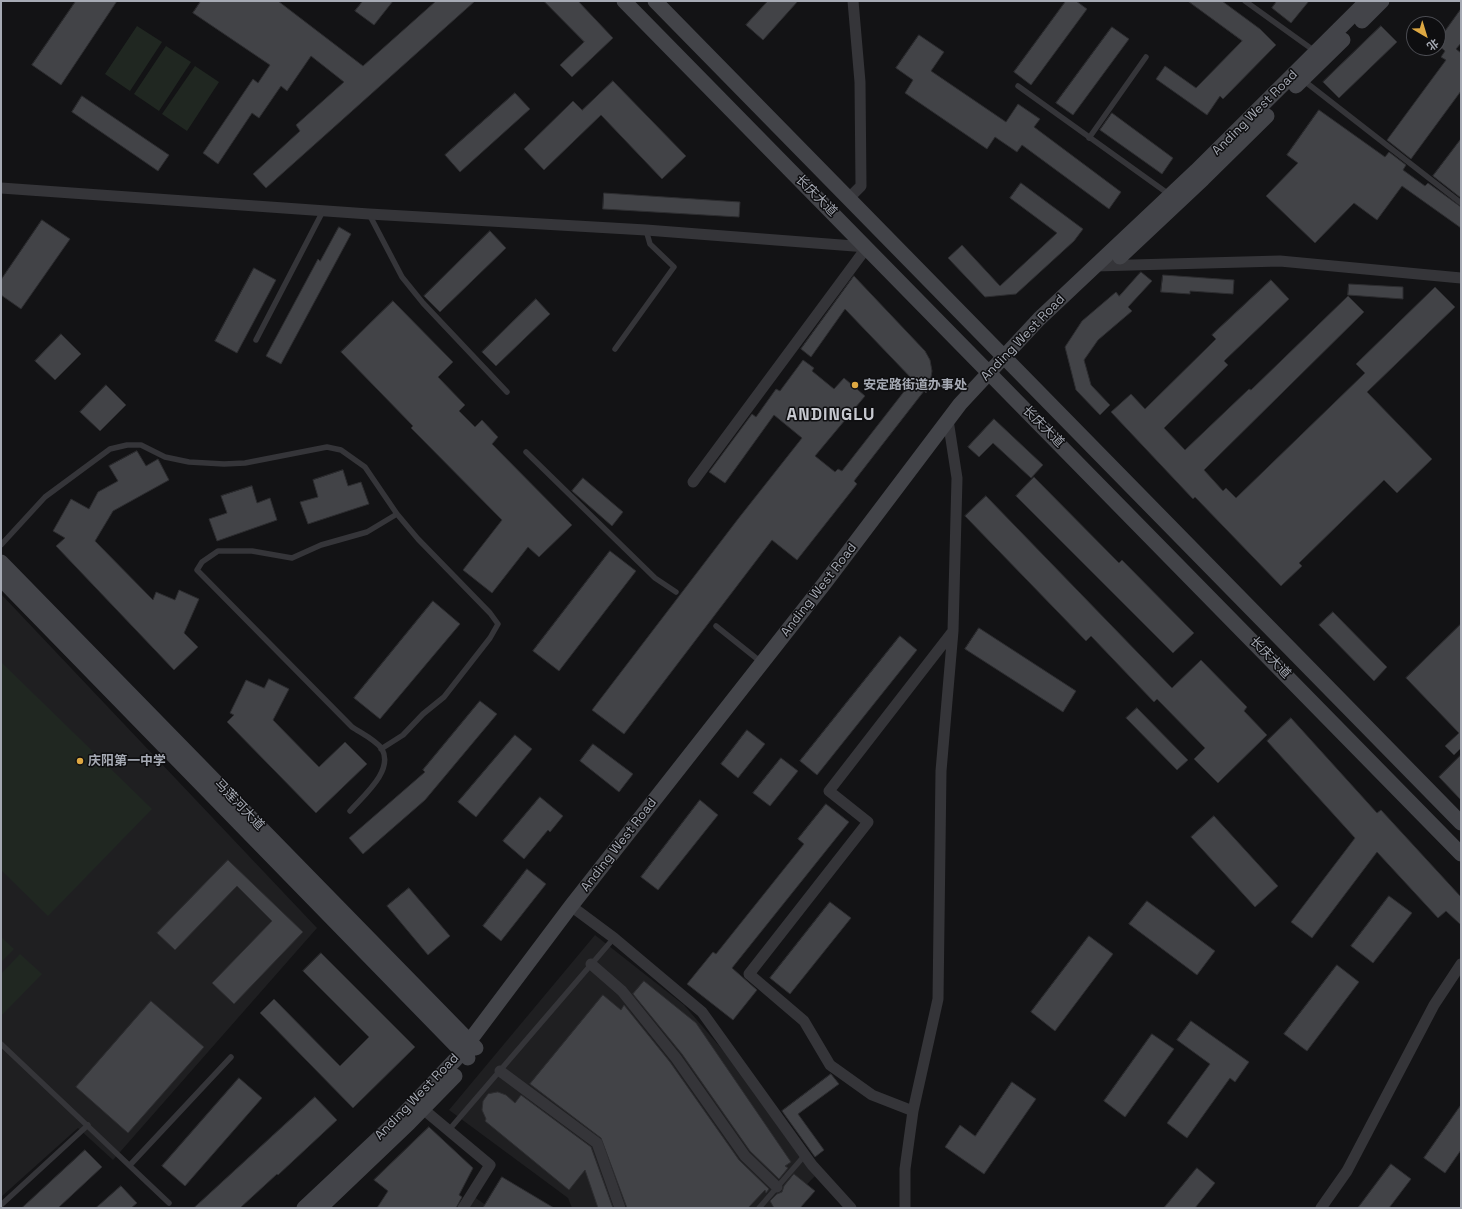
<!DOCTYPE html>
<meta charset="utf-8">
<style>
body{margin:0}
#map{position:relative;width:1462px;height:1209px;overflow:hidden;background:#131315;font-family:"Space Grotesk","Noto Sans SC",sans-serif}
canvas{display:block}
.frame{position:absolute;inset:0;border:2px solid #a6aab4;pointer-events:none}
.north{position:absolute;left:1406px;top:16px;width:40px;height:40px;box-sizing:border-box;background:#0e0e10;border:1px solid #4b4c52;border-radius:50%;rotate:142deg;font-size:11px;font-weight:700;line-height:16px;text-align:center;color:#a6aab4}
.north::after{content:'';display:block;margin:auto;width:14px;height:18px;background:#dea842;clip-path:polygon(50% 0,100% 100%,50% 72%,0 100%)}
</style>
<div id="map">
<canvas width="1462" height="1209"></canvas>
<div class="frame"></div>
<div class="north">北</div>
</div>
<script>
const ctx = document.querySelector('canvas').getContext('2d');
ctx.lineJoin = 'round';
function paint(path, color) {
  ctx.fillStyle = color;
  ctx.fill(path, 'evenodd');
}
function trace(path, color, width, dash) {
  ctx.strokeStyle = color;
  ctx.lineWidth = width;
  ctx.lineCap = dash ? 'butt' : 'round';
  ctx.setLineDash(dash || []);
  ctx.stroke(path);
}
function drawText(font, color, halo, rows, align = 'center') {
  ctx.font = font + ' "Space Grotesk","Noto Sans SC",sans-serif';
  ctx.lineWidth = 3;
  ctx.setLineDash([]);
  ctx.textBaseline = 'middle';
  ctx.strokeStyle = halo;
  ctx.fillStyle = color;
  for (const [text, x, y, turn = 0] of rows) {
    ctx.save();
    ctx.translate(x, y);
    ctx.rotate((+turn || 0) * Math.PI / 180);
    ctx.textAlign = isNaN(turn) ? turn : align;
    if (halo) ctx.strokeText(text, 0, 0);
    ctx.fillText(text, 0, 0);
    ctx.restore();
  }
}
paint(new Path2D(`
 M 1,594 L 317,928 L 113,1160 L 78,1128 L 1,1197 Z
 M 595,935 L 684,1005 L 745,1076 L 815,1176 L 784,1208 L 572,1208 L 568,1198 L 449,1110 Z
 M 473,1196 L 490,1208 L 466,1208 Z`), '#1f1f21');
paint(new Path2D(`
 M 137,26 L 162,42 L 130,91 L 105,74 Z
 M 166,46 L 191,62 L 159,111 L 134,94 Z
 M 195,66 L 219,82 L 187,131 L 162,114 Z
 M 1,662 L 152,809 L 48,916 L 1,870 Z
 M 1,937 L 14,949 L 1,962 Z
 M 20,954 L 42,974 L 2,1015 L 1,974 Z`), '#202721');
const building = new Path2D(`
 M 76,1 L 117,1 L 61,85 L 32,65 Z
 M 201,1 L 278,1 L 363,66 L 436,1 L 475,1 L 266,188 L 253,174 L 300,131 L 296,125 L 344,82 L 311,56 L 287,91 L 281,86 L 259,118 L 252,113 L 218,164 L 203,153 L 253,79 L 258,83 L 270,65 L 193,13 Z
 M 363,1 L 393,1 L 374,25 L 355,11 Z
 M 544,1 L 578,1 L 613,38 L 572,77 L 560,65 L 584,42 Z
 M 768,1 L 798,1 L 763,40 L 746,25 Z
 M 1066,1 L 1076,1 L 1087,9 L 1031,85 L 1014,72 Z
 M 1188,1 L 1222,1 L 1260,29 L 1276,45 L 1223,99 L 1220,96 L 1207,115 L 1156,79 L 1165,66 L 1196,88 L 1242,41 Z
 M 1277,1 L 1309,1 L 1291,23 L 1272,8 Z
 M 1461,9 L 1461,43 L 1456,49 L 1461,53 L 1461,91 L 1411,159 L 1387,140 L 1446,60 L 1441,57 L 1445,51 L 1438,45 L 1438,41 Z
 M 1381,26 L 1397,42 L 1339,98 L 1323,82 Z
 M 1112,27 L 1129,39 L 1073,115 L 1056,103 Z
 M 919,35 L 944,52 L 931,71 L 1006,122 L 1018,104 L 1040,119 L 1034,127 L 1121,192 L 1109,209 L 1022,145 L 1017,152 L 995,137 L 987,149 L 905,93 L 913,80 L 896,68 Z
 M 613,81 L 686,156 L 662,179 L 601,115 L 544,170 L 524,149 L 573,101 L 582,110 Z
 M 515,93 L 530,109 L 460,172 L 445,155 Z
 M 82,96 L 169,155 L 158,171 L 72,112 Z
 M 1319,110 L 1385,157 L 1389,152 L 1406,165 L 1403,170 L 1425,186 L 1428,183 L 1461,207 L 1461,228 L 1402,186 L 1377,220 L 1354,203 L 1315,243 L 1266,196 L 1298,163 L 1287,155 Z
 M 1112,113 L 1173,158 L 1162,174 L 1100,130 Z
 M 1461,139 L 1461,198 L 1433,176 Z
 M 1021,183 L 1083,229 L 1074,241 L 1016,294 L 985,297 L 948,258 L 962,245 L 1000,286 L 1057,233 L 1010,198 Z
 M 604,193 L 740,202 L 739,217 L 603,209 Z
 M 42,220 L 70,239 L 21,309 L 1,295 L 1,280 Z
 M 339,227 L 351,234 L 281,364 L 266,356 L 318,259 L 320,261 Z
 M 490,231 L 506,248 L 440,312 L 424,296 Z
 M 254,268 L 276,280 L 237,353 L 215,341 Z
 M 1141,272 L 1152,281 L 1128,307 L 1132,311 L 1098,340 L 1084,360 L 1091,385 L 1110,405 L 1100,415 L 1076,390 L 1065,347 L 1082,321 L 1116,292 L 1119,296 Z
 M 1163,275 L 1234,280 L 1233,294 L 1190,291 L 1190,294 L 1161,292 Z
 M 854,276 L 925,351 L 930,360 L 932,371 L 930,383 L 926,393 L 924,391 L 854,481 L 857,484 L 797,560 L 772,540 L 624,734 L 592,710 L 738,519 L 802,438 L 774,415 L 725,483 L 709,472 L 752,414 L 756,417 L 776,389 L 780,391 L 803,360 L 814,368 L 812,371 L 834,389 L 844,378 L 865,396 L 815,456 L 835,472 L 838,469 L 842,471 L 913,380 L 845,309 L 811,357 L 801,349 Z
 M 1271,280 L 1289,299 L 1224,361 L 1228,365 L 1164,428 L 1185,450 L 1249,389 L 1251,390 L 1348,296 L 1364,312 L 1204,470 L 1223,491 L 1226,488 L 1236,498 L 1365,373 L 1356,364 L 1435,287 L 1455,307 L 1367,392 L 1432,459 L 1397,493 L 1384,480 L 1299,563 L 1302,566 L 1281,586 L 1195,497 L 1193,499 L 1111,412 L 1131,394 L 1145,409 L 1216,339 L 1212,335 Z
 M 1349,284 L 1403,287 L 1403,299 L 1348,295 Z
 M 536,299 L 550,314 L 496,366 L 482,352 Z
 M 393,301 L 453,362 L 438,377 L 465,405 L 459,411 L 475,427 L 482,420 L 498,437 L 492,444 L 572,525 L 539,557 L 528,547 L 492,593 L 463,570 L 502,520 L 411,428 L 413,426 L 341,352 Z
 M 61,334 L 81,354 L 55,380 L 35,361 Z
 M 106,385 L 126,405 L 100,431 L 80,412 Z
 M 994,419 L 1043,465 L 1031,478 L 993,443 L 979,457 L 968,447 Z
 M 137,451 L 146,466 L 158,459 L 169,480 L 113,511 L 95,541 L 153,600 L 156,592 L 175,600 L 179,590 L 199,599 L 184,633 L 198,647 L 174,670 L 56,546 L 65,538 L 53,531 L 71,499 L 89,509 L 98,492 L 118,481 L 109,466 Z
 M 343,470 L 348,486 L 361,482 L 369,504 L 308,524 L 300,502 L 318,497 L 313,480 Z
 M 1034,477 L 1119,563 L 1122,560 L 1194,633 L 1173,653 L 1016,496 Z
 M 583,478 L 623,512 L 612,526 L 572,491 Z
 M 252,486 L 257,503 L 270,498 L 277,520 L 217,541 L 209,519 L 227,513 L 221,496 Z
 M 986,496 L 1172,688 L 1201,660 L 1247,707 L 1244,711 L 1267,735 L 1218,783 L 1194,759 L 1205,748 L 1157,699 L 1154,702 L 1091,636 L 1086,641 L 965,516 Z
 M 610,551 L 636,571 L 559,671 L 533,651 Z
 M 433,601 L 460,624 L 380,719 L 354,698 Z
 M 1333,612 L 1387,667 L 1374,681 L 1319,625 Z
 M 1461,624 L 1461,748 L 1454,755 L 1445,746 L 1459,733 L 1406,678 Z
 M 979,628 L 1076,691 L 1063,712 L 965,649 Z
 M 900,636 L 917,650 L 817,775 L 800,761 Z
 M 269,679 L 289,689 L 273,720 L 319,767 L 345,742 L 367,764 L 316,813 L 227,722 L 234,715 L 230,713 L 246,680 L 264,688 Z
 M 480,701 L 497,714 L 425,800 L 363,854 L 349,838 L 425,772 L 423,770 Z
 M 1137,708 L 1188,760 L 1177,770 L 1126,718 Z
 M 1291,718 L 1377,813 L 1381,810 L 1461,897 L 1461,925 L 1446,911 L 1438,918 L 1377,852 L 1312,938 L 1291,922 L 1355,838 L 1267,741 Z
 M 747,730 L 765,744 L 738,778 L 721,764 Z
 M 515,735 L 532,749 L 476,817 L 458,802 Z
 M 593,744 L 633,774 L 619,792 L 580,761 Z
 M 1461,755 L 1461,800 L 1439,777 Z
 M 781,758 L 798,771 L 770,806 L 753,793 Z
 M 540,797 L 563,816 L 550,832 L 548,830 L 524,859 L 503,841 Z
 M 700,800 L 718,815 L 658,890 L 641,877 Z
 M 826,804 L 849,822 L 732,968 L 757,990 L 733,1020 L 687,984 L 713,952 L 716,954 L 804,844 L 798,839 Z
 M 1214,816 L 1278,886 L 1255,907 L 1191,837 Z
 M 228,860 L 303,932 L 234,1004 L 212,983 L 272,921 L 237,886 L 175,950 L 157,933 Z
 M 527,869 L 546,884 L 501,941 L 483,926 Z
 M 409,888 L 450,936 L 428,955 L 387,906 Z
 M 1389,896 L 1412,913 L 1373,963 L 1351,946 Z
 M 1147,901 L 1215,951 L 1197,975 L 1129,924 Z
 M 830,902 L 851,918 L 790,994 L 770,978 Z
 M 1089,936 L 1113,954 L 1055,1031 L 1031,1012 Z
 M 321,953 L 415,1047 L 353,1108 L 260,1013 L 274,999 L 340,1066 L 369,1037 L 303,971 Z
 M 1337,965 L 1359,982 L 1307,1051 L 1284,1034 Z
 M 644,981 L 696,1023 L 791,1162 L 785,1166 L 788,1168 L 779,1179 L 750,1151 L 682,1054 L 633,994 Z
 M 603,995 L 621,1010 L 624,1005 L 670,1062 L 739,1160 L 769,1189 L 766,1193 L 765,1190 L 748,1208 L 627,1208 L 601,1138 L 530,1084 Z
 M 151,1001 L 204,1047 L 128,1133 L 76,1087 Z
 M 1191,1021 L 1249,1062 L 1235,1082 L 1230,1078 L 1187,1138 L 1167,1123 L 1210,1064 L 1177,1040 Z
 M 1152,1034 L 1174,1049 L 1125,1117 L 1104,1101 Z
 M 831,1074 L 839,1084 L 798,1114 L 824,1150 L 815,1157 L 782,1111 Z
 M 239,1078 L 262,1098 L 185,1186 L 162,1166 Z
 M 1012,1082 L 1036,1099 L 984,1174 L 945,1147 L 960,1125 L 975,1136 Z
 M 498,1092 L 506,1095 L 515,1103 L 521,1095 L 591,1147 L 613,1208 L 598,1208 L 585,1170 L 569,1190 L 485,1121 L 486,1119 L 482,1110 L 483,1101 L 488,1094 Z
 M 315,1097 L 337,1120 L 278,1175 L 277,1174 L 240,1208 L 194,1208 Z
 M 1461,1105 L 1461,1150 L 1445,1173 L 1424,1158 Z
 M 429,1127 L 473,1168 L 459,1195 L 462,1197 L 456,1208 L 377,1208 L 388,1191 L 374,1180 Z
 M 85,1150 L 102,1167 L 58,1208 L 22,1208 Z
 M 1391,1164 L 1411,1179 L 1389,1208 L 1358,1208 Z
 M 1197,1168 L 1215,1183 L 1195,1208 L 1164,1208 Z
 M 794,1174 L 815,1191 L 800,1208 L 774,1208 L 770,1201 L 777,1194 L 782,1192 L 784,1186 Z
 M 502,1177 L 554,1208 L 483,1208 Z
 M 121,1186 L 137,1203 L 131,1208 L 96,1208 Z`);
paint(building, '#424347');
trace(building, '#2d2d30', 1);
trace(new Path2D(`
 M 1245,1 L 1316,52
 M 1303,80 L 1461,203
 M 1018,86 L 1170,195
 M 1089,138 L 1146,57
 M 369,214 L 402,277 L 423,303 L 507,392
 M 256,340 L 323,211
 M 615,349 L 674,267 L 650,244 L 646,230
 M 526,452 L 655,578 L 676,592
 M 1,545 L 45,497 L 110,449 L 127,445 L 141,445 L 165,457 L 189,462 L 224,464 L 245,463 L 327,447 L 341,450 L 365,467 L 397,514 L 418,539 L 490,613 L 498,624 L 490,638 L 444,697 L 423,714 L 403,735 L 381,749
 M 716,626 L 761,662
 M 350,811 C 363,796 394,771 382,749 C 376,740 361,733 352,727 L 197,570 L 202,562 L 218,551 L 252,551 L 292,558 L 321,545 L 367,532 L 397,514
 M 1,1044 L 169,1203
 M 448,1131 L 614,938
 M 130,1165 L 231,1057
 M 1,1205 L 88,1125
 M 759,1208 L 805,1155`), '#353539', 5.5);
trace(new Path2D(`
 M 1,188 L 369,214 L 646,230 L 867,247
 M 849,198 L 861,186 L 860,82 L 853,1
 M 1095,266 L 1280,261 L 1461,278
 M 693,482 L 867,247
 M 571,906 L 614,938 L 702,1012 L 812,1165 L 851,1208
 M 591,964 L 622,991 L 676,1058 L 745,1156 L 777,1187
 M 500,1071 L 597,1143 L 620,1208
 M 417,1104 L 490,1165 L 463,1208
 M 913,1111 L 872,1095 L 830,1065 L 804,1021 L 749,974 L 868,822 L 829,791 L 953,631
 M 905,1208 L 905,1169 L 913,1111 L 938,999 L 941,771 L 953,631 L 957,478 L 948,420
 M 1321,1208 L 1347,1171 L 1434,1005 L 1461,964`), '#353539', 11);
trace(new Path2D(`
 M 624,1 L 1461,854
 M 655,1 L 1461,823
 M 1362,21 L 1382,1
 M 1296,86 L 1343,40
 M 1120,257 L 1203,179 L 1267,116
 M 1,562 L 476,1048
 M 1,579 L 468,1058
 M 304,1208 L 402,1116 L 456,1059 L 571,906 L 824,584 L 960,404 L 1039,319 L 1196,171 L 1367,1
 M 320,1208 L 409,1123 L 455,1076`), '#434449', 15);
for (const [x, y, r, color] of [
 [855,385,4,"#dea842"],
 [80,761,4,"#dea842"]
]) {
  const dot = new Path2D();
  dot.arc(x, y, r, 0, 2 * Math.PI);
  ctx.fillStyle = color;
  ctx.fill(dot);
  trace(dot, '#0e0e10', 1.5);
}
drawText('13px', '#a6aab4', '#0e0e10', [
 ["Anding West Road",1255,113,-45],
 ["长庆大道",816,196,45],
 ["Anding West Road",1023,338,-46],
 ["长庆大道",1043,427,45],
 ["Anding West Road",819,590,-52],
 ["长庆大道",1270,658,46],
 ["马莲河大道",239,805,46],
 ["Anding West Road",619,845,-52],
 ["Anding West Road",417,1097,-46]
]);
drawText('bold 13px', '#a6aab4', '#0e0e10', [
 ["安定路街道办事处",863,385],
 ["庆阳第一中学",88,761]
], 'left');
ctx.letterSpacing = '1px';
drawText('bold 17px', '#c7c9d0', '#0e0e10', [
 ["ANDINGLU",831,415]
]);
ctx.letterSpacing = '0px';
</script>
